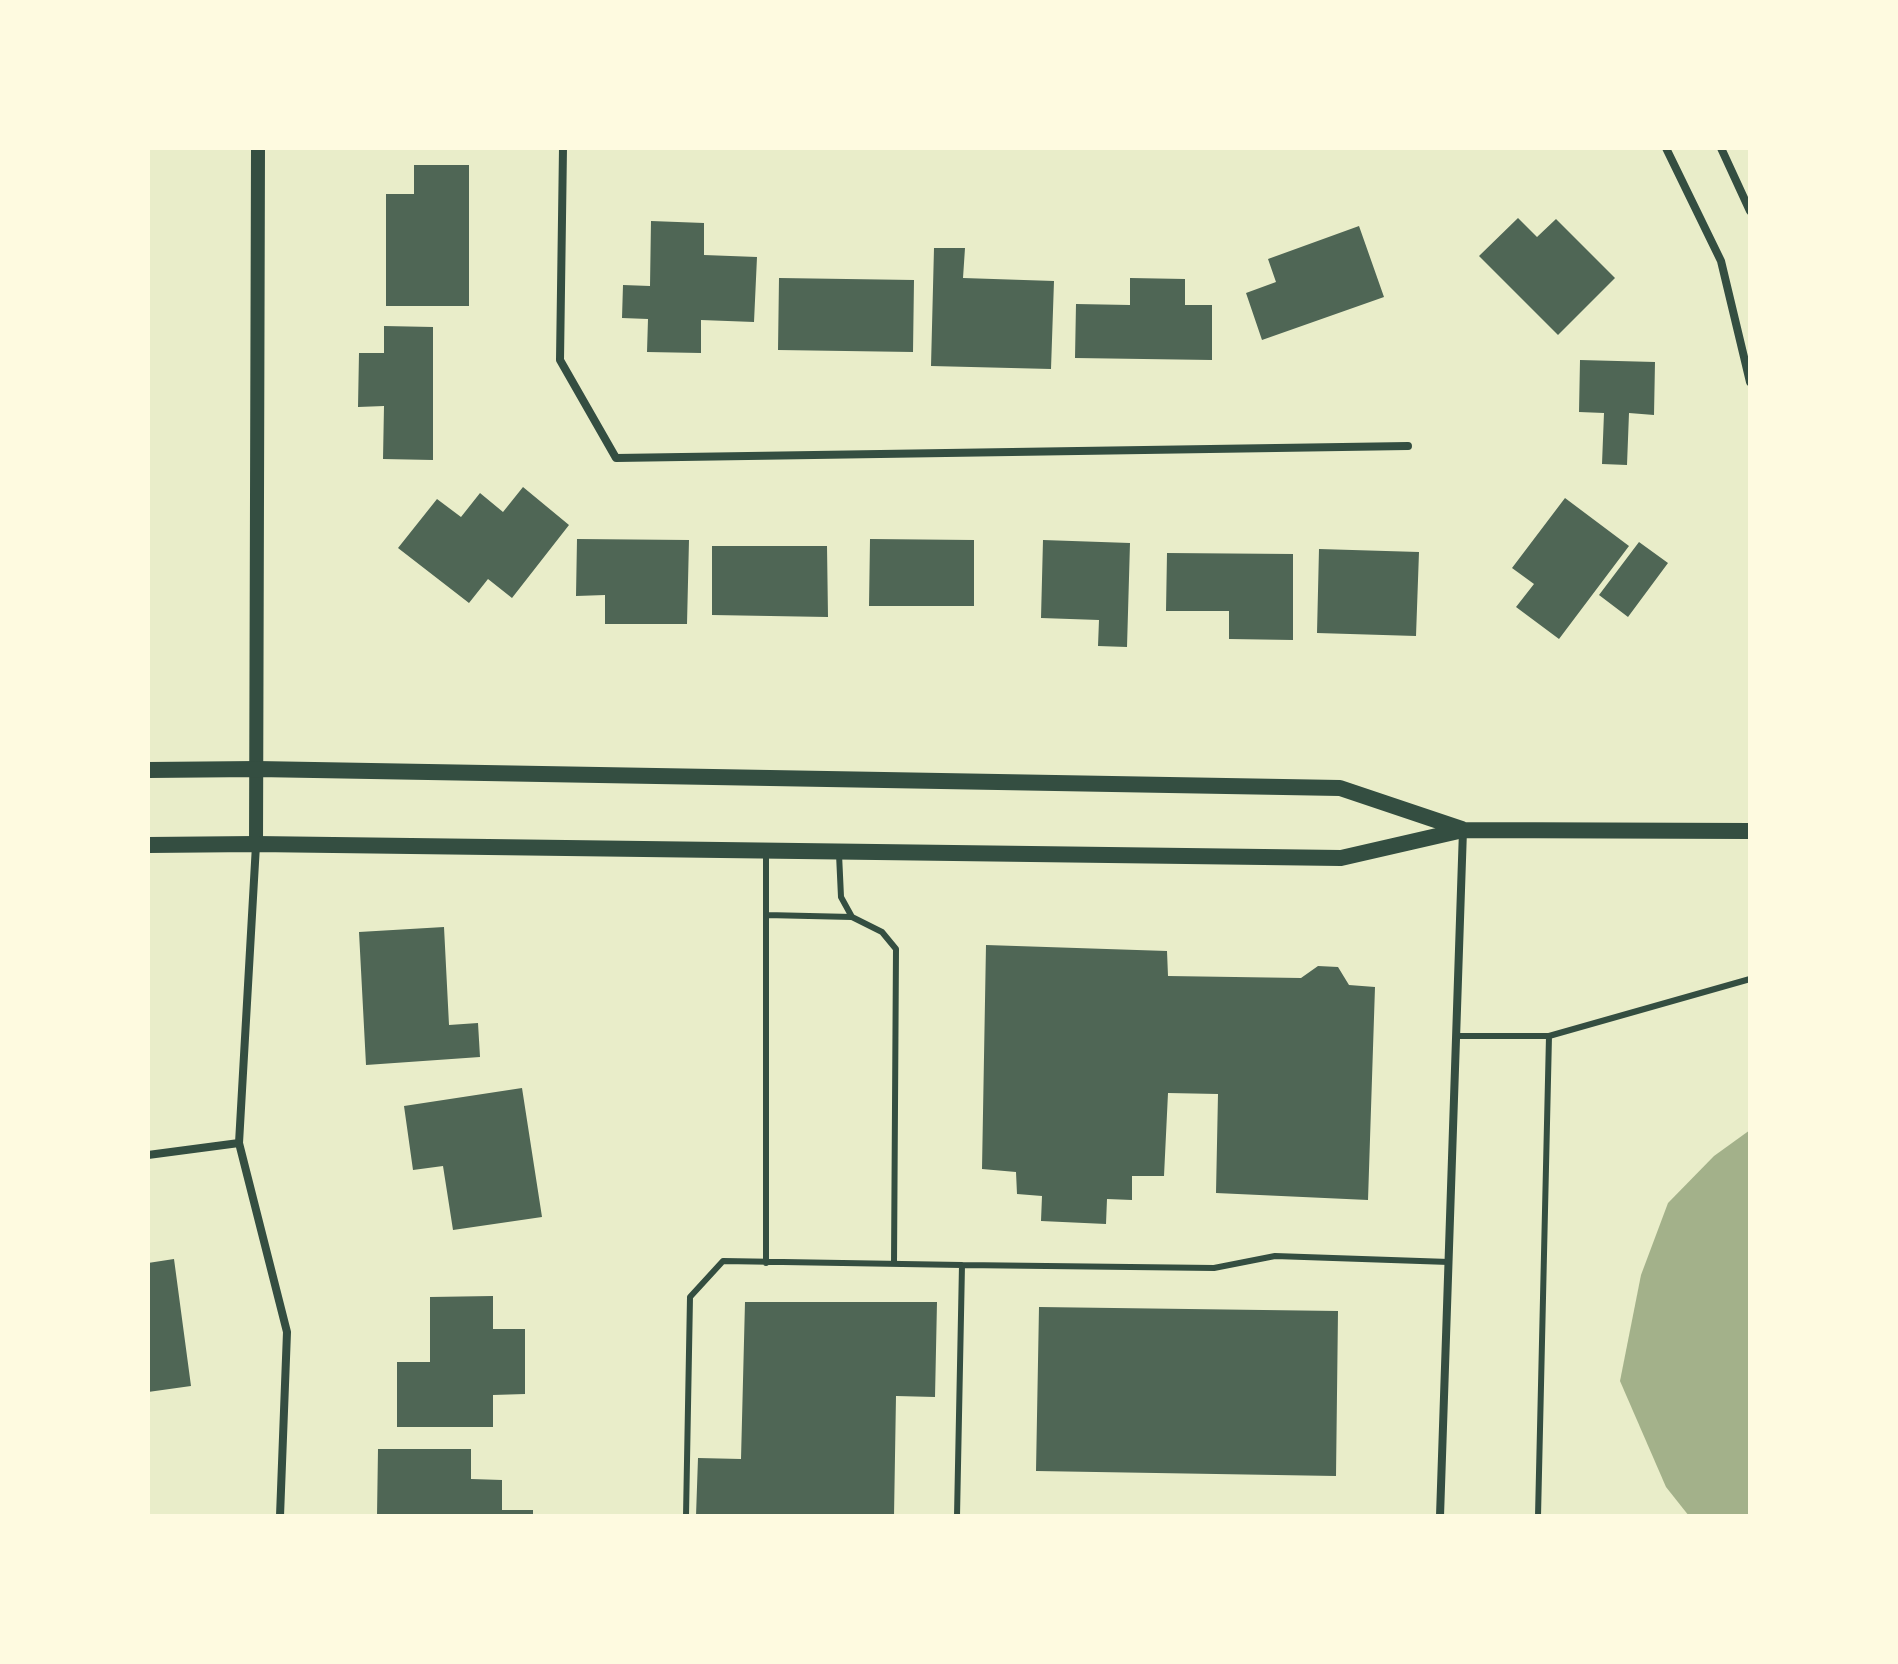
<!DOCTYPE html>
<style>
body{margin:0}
#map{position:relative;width:1898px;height:1664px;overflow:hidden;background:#e9edc9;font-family:"Fira Sans Condensed",sans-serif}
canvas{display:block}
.frame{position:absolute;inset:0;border:150px solid #fefae0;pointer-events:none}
</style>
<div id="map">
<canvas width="1898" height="1664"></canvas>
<div class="frame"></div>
</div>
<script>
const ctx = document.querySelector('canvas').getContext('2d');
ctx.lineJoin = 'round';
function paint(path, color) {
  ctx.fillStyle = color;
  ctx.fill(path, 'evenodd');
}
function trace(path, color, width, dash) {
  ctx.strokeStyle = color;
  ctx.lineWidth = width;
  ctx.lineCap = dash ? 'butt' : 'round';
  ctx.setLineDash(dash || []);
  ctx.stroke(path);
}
paint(new Path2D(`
 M 1750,1130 L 1750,1516 L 1689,1516 L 1666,1487 L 1620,1381 L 1641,1275 L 1668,1203 L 1714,1156 Z`), '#a3b18a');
paint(new Path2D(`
 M 414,165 L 469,165 L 469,306 L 386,306 L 386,194 L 414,194 Z
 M 1518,218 L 1537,237 L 1556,219 L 1615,278 L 1558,335 L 1479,256 Z
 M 651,221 L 704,223 L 704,255 L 757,257 L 754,322 L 701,320 L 701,353 L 647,352 L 648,319 L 622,318 L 623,285 L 650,286 Z
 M 1359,226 L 1384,297 L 1262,340 L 1246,293 L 1276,282 L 1268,259 Z
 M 934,248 L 965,248 L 963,278 L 1054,281 L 1051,369 L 931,366 Z
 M 779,278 L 914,280 L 913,352 L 778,350 Z
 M 1130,278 L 1185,279 L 1185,305 L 1212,305 L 1212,360 L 1075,358 L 1076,304 L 1130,305 Z
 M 384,326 L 433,327 L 433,460 L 383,459 L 384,406 L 358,407 L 359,353 L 384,353 Z
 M 1580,360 L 1655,362 L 1654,415 L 1629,413 L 1627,465 L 1602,464 L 1604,413 L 1579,412 Z
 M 523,487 L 569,525 L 512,598 L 488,579 L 469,603 L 398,548 L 437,499 L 461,517 L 480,493 L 503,512 Z
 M 1565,498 L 1629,546 L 1559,639 L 1516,607 L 1534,584 L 1512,568 Z
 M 577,539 L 689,540 L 687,624 L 605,624 L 605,595 L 576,596 Z
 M 870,539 L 974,540 L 974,606 L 869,606 Z
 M 1043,540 L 1130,543 L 1127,647 L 1098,646 L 1099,620 L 1041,618 Z
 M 1639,542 L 1668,563 L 1628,617 L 1599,595 Z
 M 712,546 L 827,546 L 828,617 L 712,615 Z
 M 1319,549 L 1419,552 L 1416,636 L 1317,633 Z
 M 1167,553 L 1293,554 L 1293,640 L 1229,639 L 1229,611 L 1166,611 Z
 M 444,927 L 449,1025 L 478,1023 L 480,1057 L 366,1065 L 359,932 Z
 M 986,945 L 1167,951 L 1168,976 L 1301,978 L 1318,966 L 1338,967 L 1349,985 L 1375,987 L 1368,1200 L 1216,1193 L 1218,1094 L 1168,1093 L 1164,1176 L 1132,1176 L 1132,1200 L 1107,1199 L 1106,1224 L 1041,1221 L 1042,1196 L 1017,1194 L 1016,1172 L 982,1169 Z
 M 522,1088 L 542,1217 L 453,1230 L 443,1166 L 413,1170 L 404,1106 Z
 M 174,1259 L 191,1386 L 148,1392 L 148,1263 Z
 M 493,1296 L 493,1329 L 525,1329 L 525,1394 L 493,1395 L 493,1427 L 397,1427 L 397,1362 L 430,1362 L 430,1297 Z
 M 745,1302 L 937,1302 L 935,1397 L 896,1396 L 894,1516 L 696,1516 L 698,1458 L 741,1459 Z
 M 1039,1307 L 1338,1311 L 1336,1476 L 1036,1471 Z
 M 378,1449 L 471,1449 L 471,1479 L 502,1480 L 502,1510 L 533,1510 L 533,1516 L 377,1516 Z`), '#4f6655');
trace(new Path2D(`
 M 839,854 L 841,897 L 852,917 L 882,932 L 896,949 L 894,1264
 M 766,915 L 852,917
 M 1457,1036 L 1549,1036 L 1750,979
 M 766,1263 L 766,853
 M 962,1265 L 1214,1268 L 1275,1256 L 1449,1262
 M 686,1516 L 690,1297 L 723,1261 L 962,1265 L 957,1516
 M 1538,1516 L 1549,1036`), '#344e41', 6);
trace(new Path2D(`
 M 563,148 L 560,360 L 616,458 L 1408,446
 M 1666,148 L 1721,261 L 1750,382
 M 1721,148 L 1750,211
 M 256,845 L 239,1143 L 287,1332 L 280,1516
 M 148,1155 L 239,1143
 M 1440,1516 L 1463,830`), '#344e41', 8);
trace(new Path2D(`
 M 256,844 L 258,148`), '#344e41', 14);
trace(new Path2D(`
 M 148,770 L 257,769 L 1340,788 L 1462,829
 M 148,845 L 256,844 L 1341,858 L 1463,830 L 1750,831`), '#344e41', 16);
</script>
